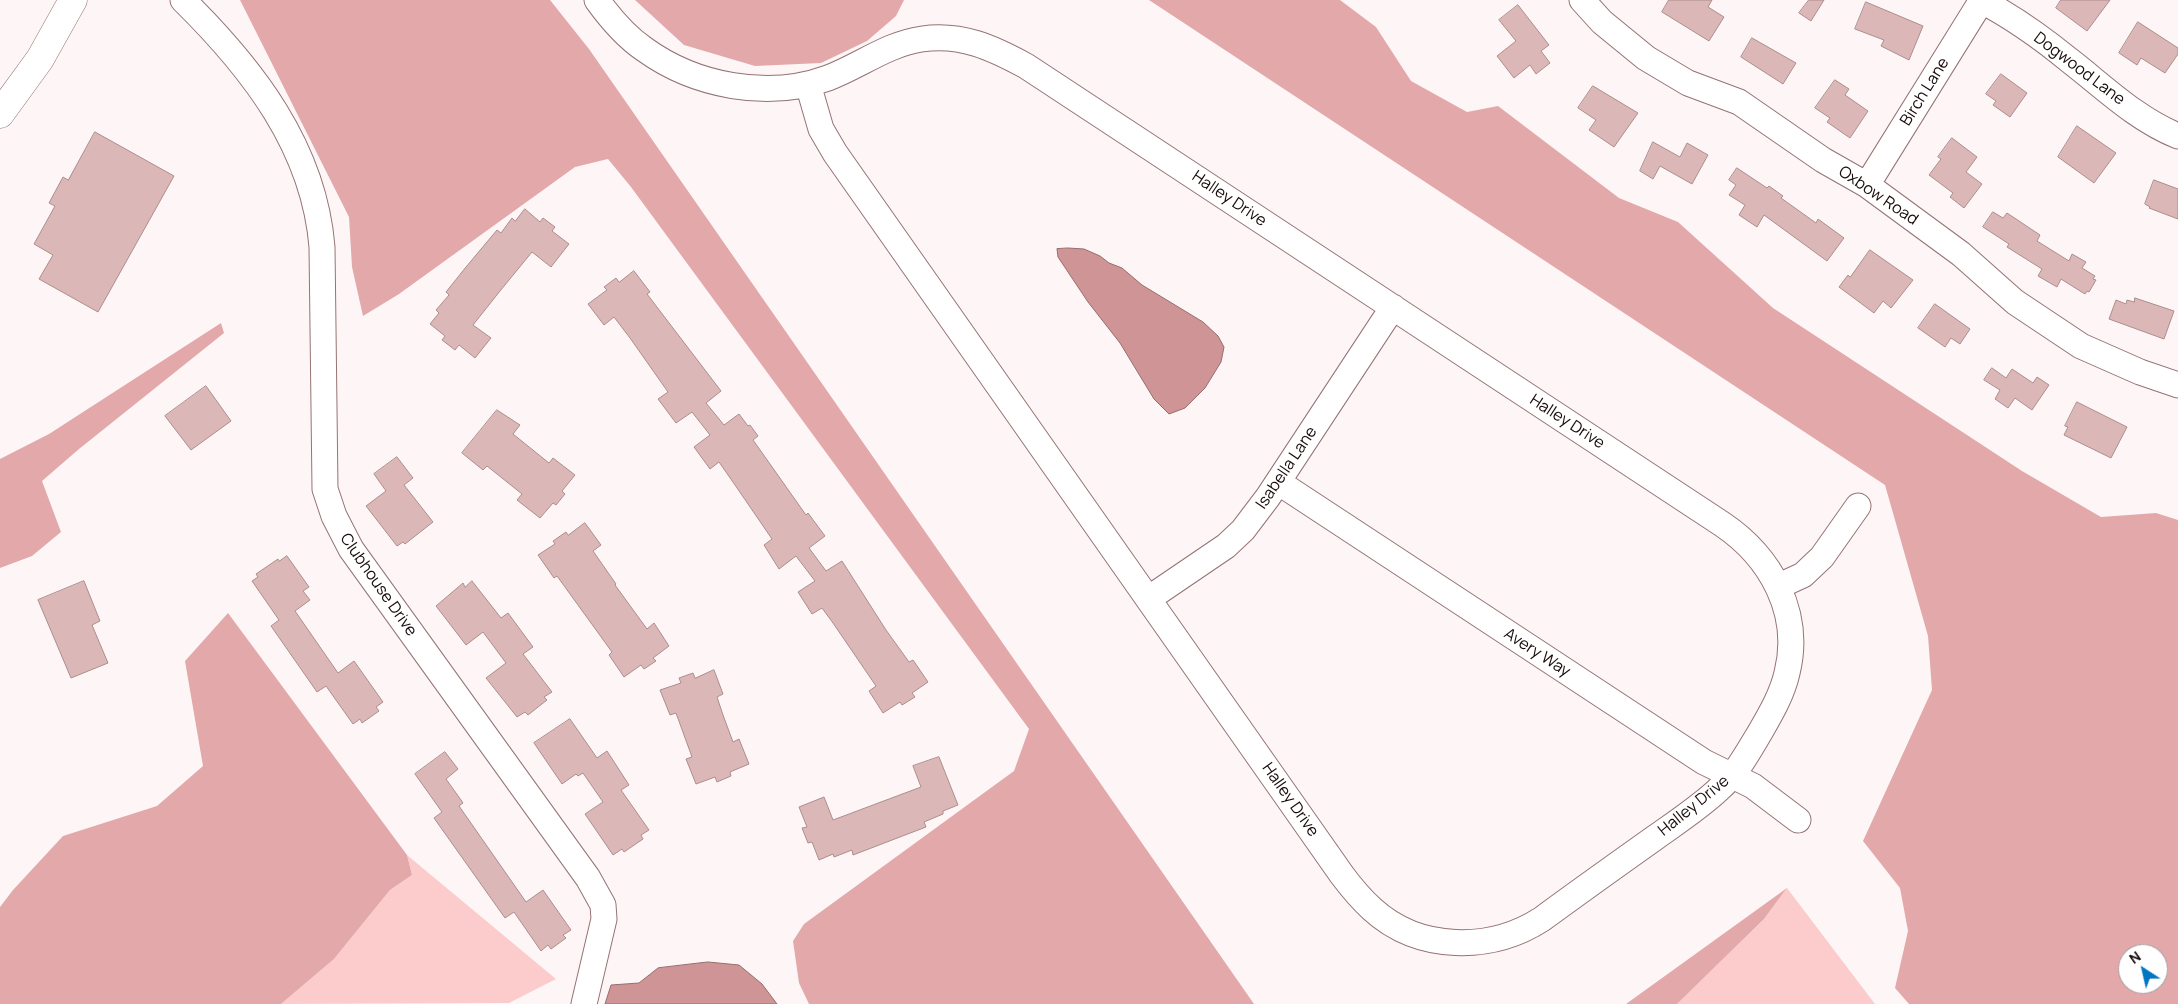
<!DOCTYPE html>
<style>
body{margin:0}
#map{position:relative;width:2178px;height:1004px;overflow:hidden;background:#fef6f6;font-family:Manrope,sans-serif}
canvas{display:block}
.north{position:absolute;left:2118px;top:944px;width:50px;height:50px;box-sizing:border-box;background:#fff;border:1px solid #a29d9d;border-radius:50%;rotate:325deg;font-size:14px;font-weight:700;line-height:20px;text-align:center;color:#170b0b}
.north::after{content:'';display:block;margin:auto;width:18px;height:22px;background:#0276c0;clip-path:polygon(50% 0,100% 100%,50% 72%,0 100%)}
</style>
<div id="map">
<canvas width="2178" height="1004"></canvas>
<div class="north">N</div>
</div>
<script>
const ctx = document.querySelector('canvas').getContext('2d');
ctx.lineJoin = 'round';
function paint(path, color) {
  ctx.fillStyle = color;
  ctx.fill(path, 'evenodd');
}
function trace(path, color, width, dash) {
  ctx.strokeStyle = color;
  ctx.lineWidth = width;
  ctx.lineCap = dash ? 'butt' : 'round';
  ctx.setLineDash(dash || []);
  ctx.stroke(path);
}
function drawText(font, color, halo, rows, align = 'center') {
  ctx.font = font + ' Manrope,sans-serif';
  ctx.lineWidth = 4;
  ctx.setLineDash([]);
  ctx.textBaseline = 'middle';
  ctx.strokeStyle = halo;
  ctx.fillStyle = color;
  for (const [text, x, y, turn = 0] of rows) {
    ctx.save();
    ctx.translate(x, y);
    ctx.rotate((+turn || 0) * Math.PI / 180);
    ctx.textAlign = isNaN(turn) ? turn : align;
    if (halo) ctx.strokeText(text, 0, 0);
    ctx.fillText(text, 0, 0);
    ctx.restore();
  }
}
paint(new Path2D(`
 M 407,855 L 556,979 L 509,1003 L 281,1004 L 334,959 L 390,890 L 412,875 Z
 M 1787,888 L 1875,1004 L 1677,1004 L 1764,919 Z`), '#fccccc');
paint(new Path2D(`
 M 240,0 L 550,0 L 589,49 L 1254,1004 L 809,1004 L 799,983 L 793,941 L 804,924 L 1014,771 L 1029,729 L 631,187 L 608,159 L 575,167 L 399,294 L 363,316 L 352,267 L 349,217 Z
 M 635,0 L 904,0 L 896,16 L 867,41 L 821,63 L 755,66 L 684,45 Z
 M 1149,0 L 1340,0 L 1376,27 L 1411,81 L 1467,112 L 1498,106 L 1619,198 L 1678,222 L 1773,308 L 2022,471 L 2101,517 L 2156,513 L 2178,520 L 2178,1004 L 1909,1004 L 1895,988 L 1908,931 L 1900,888 L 1863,841 L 1932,690 L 1928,636 L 1885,485 ZM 2128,954 L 2158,954 L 2158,984 L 2128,984 Z
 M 221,323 L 224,333 L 79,449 L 42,481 L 61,532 L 32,556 L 0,568 L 0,459 L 49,434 Z
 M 228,613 L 407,855 L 412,875 L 390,890 L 334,959 L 281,1004 L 0,1004 L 0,907 L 13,890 L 63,836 L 157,806 L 203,766 L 185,661 Z
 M 1787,888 L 1764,919 L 1677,1004 L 1626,1004 Z`), '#e3a8a9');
const water = new Path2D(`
 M 1068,248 L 1084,249 L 1100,256 L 1109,263 L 1122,268 L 1142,285 L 1203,322 L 1218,336 L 1224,347 L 1221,362 L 1205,388 L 1185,408 L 1169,414 L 1154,399 L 1120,343 L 1088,302 L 1058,257 L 1057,249 Z
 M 708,962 L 739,965 L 762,984 L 777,1004 L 605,1004 L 611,985 L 639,983 L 658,968 Z`);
paint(water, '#cf9596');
trace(water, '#986c6c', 1);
const building = new Path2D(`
 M 1669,0 L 1712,0 L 1708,7 L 1724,17 L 1709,41 L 1662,12 Z
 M 1809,0 L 1824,0 L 1811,21 L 1799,13 Z
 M 2061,0 L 2110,0 L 2087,31 L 2056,8 Z
 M 1866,2 L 1923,26 L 1909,60 L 1881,46 L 1884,40 L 1855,29 Z
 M 1518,5 L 1549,45 L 1541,51 L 1550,63 L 1536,74 L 1530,65 L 1514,78 L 1497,56 L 1516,41 L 1499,20 Z
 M 2138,22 L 2178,48 L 2178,54 L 2165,73 L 2141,58 L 2137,65 L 2119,53 Z
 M 1752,38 L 1796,63 L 1783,84 L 1741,57 Z
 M 2001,74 L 2027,93 L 2010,117 L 1993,105 L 1996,101 L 1986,94 Z
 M 1835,80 L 1849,89 L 1845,95 L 1868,111 L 1850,138 L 1827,122 L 1830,118 L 1815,108 Z
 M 1593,86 L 1638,113 L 1614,147 L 1589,130 L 1596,120 L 1578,108 Z
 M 2077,126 L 2116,153 L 2094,183 L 2058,157 Z
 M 95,132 L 174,176 L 98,312 L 39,279 L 53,255 L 34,244 L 55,206 L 49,203 L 63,177 L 68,180 Z
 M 1952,138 L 1977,157 L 1966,172 L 1982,184 L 1964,208 L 1950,197 L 1953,193 L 1929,175 L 1941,159 L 1938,157 Z
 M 1653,142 L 1680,157 L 1687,143 L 1708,155 L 1692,184 L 1660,166 L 1653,179 L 1640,171 Z
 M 1737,168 L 1767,188 L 1769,186 L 1783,196 L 1781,198 L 1816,223 L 1818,219 L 1844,238 L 1827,261 L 1764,215 L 1757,227 L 1739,215 L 1745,205 L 1729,195 L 1736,185 L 1729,180 Z
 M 2154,180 L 2178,189 L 2178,219 L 2149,208 L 2150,207 L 2145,204 Z
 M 525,209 L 540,222 L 543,218 L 555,227 L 552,231 L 569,244 L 551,267 L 532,252 L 500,291 L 473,325 L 491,338 L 475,358 L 459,345 L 455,350 L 442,340 L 445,336 L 430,324 L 439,313 L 436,310 L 449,295 L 446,292 L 466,267 L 497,230 L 501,233 L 512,218 L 515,221 Z
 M 1993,212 L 2003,218 L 2007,213 L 2040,235 L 2037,241 L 2069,261 L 2072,254 L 2086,262 L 2082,268 L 2095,276 L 2093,279 L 2096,280 L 2089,292 L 2087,291 L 2085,294 L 2061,279 L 2057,287 L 2038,276 L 2042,269 L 2007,247 L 2009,244 L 1983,227 Z
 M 1870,250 L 1913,280 L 1891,308 L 1883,301 L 1874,313 L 1839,287 L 1848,275 L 1850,277 Z
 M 634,271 L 650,292 L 647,294 L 721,391 L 706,403 L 724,425 L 739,414 L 748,426 L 750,425 L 758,436 L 753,440 L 806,515 L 808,513 L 825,536 L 809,548 L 826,571 L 842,561 L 886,630 L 909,662 L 913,660 L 928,682 L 912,693 L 915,697 L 902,705 L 900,702 L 883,713 L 869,691 L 876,686 L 833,623 L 822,608 L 812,614 L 798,592 L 815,581 L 796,556 L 779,569 L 764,545 L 772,539 L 735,485 L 719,462 L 710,469 L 694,447 L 710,435 L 692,412 L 676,423 L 658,399 L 668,392 L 630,338 L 614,317 L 604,325 L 588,304 L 607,290 L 604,287 L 616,278 L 619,282 Z
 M 2135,298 L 2174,311 L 2164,339 L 2109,319 L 2116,300 L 2126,304 L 2127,300 L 2134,302 Z
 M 1935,304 L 1970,329 L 1960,344 L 1951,338 L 1945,347 L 1918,328 Z
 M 1992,368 L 2006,378 L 2012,369 L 2033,383 L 2037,377 L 2049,385 L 2032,410 L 2015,398 L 2008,408 L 1995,399 L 2000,390 L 1984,380 Z
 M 206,386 L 231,421 L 191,450 L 165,416 Z
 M 2077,402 L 2127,427 L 2111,458 L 2064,435 L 2068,427 L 2065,426 Z
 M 497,410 L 520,425 L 513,434 L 549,463 L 553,458 L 575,475 L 562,491 L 565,494 L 556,505 L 553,503 L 540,518 L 517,500 L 522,494 L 487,466 L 483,470 L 462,453 Z
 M 397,457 L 413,478 L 404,485 L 433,522 L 405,544 L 403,542 L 397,546 L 366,506 L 386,491 L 374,474 Z
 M 585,523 L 601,545 L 593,551 L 616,584 L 615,585 L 647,629 L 654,623 L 669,646 L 653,658 L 656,661 L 644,669 L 641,665 L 624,677 L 609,655 L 612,652 L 557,576 L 554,578 L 538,555 L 555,544 L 553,541 L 566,532 L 568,535 Z
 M 287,556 L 309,587 L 303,591 L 310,600 L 295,611 L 338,673 L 354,661 L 383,702 L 376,707 L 379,711 L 362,723 L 360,719 L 353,724 L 326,686 L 317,692 L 271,626 L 279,620 L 252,581 L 258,577 L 256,574 L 278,559 L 279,561 Z
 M 84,581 L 100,621 L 92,625 L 108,663 L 71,678 L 38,600 Z
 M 472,581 L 501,618 L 508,613 L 533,647 L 523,654 L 552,692 L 544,697 L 547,700 L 528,715 L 525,712 L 517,717 L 486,678 L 506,663 L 483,632 L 466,645 L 436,606 L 463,583 L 465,587 Z
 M 714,670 L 723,694 L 717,697 L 723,715 L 733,742 L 739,739 L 749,764 L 730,772 L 731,776 L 717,782 L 715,777 L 696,784 L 686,759 L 692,757 L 676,713 L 670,715 L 660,690 L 681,683 L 679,678 L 693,673 L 695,678 Z
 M 570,719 L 597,758 L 607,751 L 629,785 L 621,790 L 649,830 L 641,835 L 643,839 L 624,852 L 622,849 L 613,855 L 585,814 L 603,802 L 583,773 L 578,776 L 576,774 L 562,784 L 534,743 Z
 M 445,752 L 458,769 L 446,779 L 461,800 L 463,803 L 459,806 L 526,902 L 543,890 L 571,930 L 563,935 L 566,938 L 551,949 L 548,945 L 541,951 L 514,912 L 505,918 L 434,818 L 442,812 L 415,774 Z
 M 939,757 L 958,805 L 943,811 L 943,814 L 924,822 L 926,827 L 853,855 L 852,850 L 834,857 L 833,854 L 819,860 L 812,842 L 808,843 L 802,828 L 807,827 L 799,807 L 824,797 L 833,820 L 921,787 L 913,766 Z`);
paint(building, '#dbb7b7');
trace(building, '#ae8c8c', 1);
const minor = new Path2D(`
 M 183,0 C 252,68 314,147 322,247 L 325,489 L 334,516 L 351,549 L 588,878 L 603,905 L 604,919 L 584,1004
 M 597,0 C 610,18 625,36 644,49 C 695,86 768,100 828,78 C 860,66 887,44 922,39 C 961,33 993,48 1026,66 L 1722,524 C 1771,557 1802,613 1787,673 C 1782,695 1770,715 1759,734 C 1747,754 1736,774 1719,789 C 1700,807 1677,822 1656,837 C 1618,864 1580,891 1542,919 C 1491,952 1419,952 1372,909 C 1361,899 1351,887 1342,875 L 835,153 L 821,129 L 808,84
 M 1582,0 L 1602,22 L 1646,58 L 1688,83 L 1739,102 L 1823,160 L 1867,185 L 1961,254 L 2015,302 L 2081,346 L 2140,372 L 2178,385
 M 1980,0 C 2011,16 2042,38 2069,60 C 2104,87 2136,119 2178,136
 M 1867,185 L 1982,0
 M 1278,482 L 1704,762 L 1753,786 L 1798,820
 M 1779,586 L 1803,575 L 1822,557 L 1858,506
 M 1148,599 L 1226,546 L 1243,530 L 1268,497 L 1393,307`);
const highway = new Path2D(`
 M 0,114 L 40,59 L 73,0`);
trace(minor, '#957374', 27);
trace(highway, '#957374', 29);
trace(minor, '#fff', 25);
trace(highway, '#fff', 28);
drawText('16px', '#170b0b', '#fff', [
 ["Dogwood Lane",2079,69,37],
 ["Birch Lane",1925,92,-58],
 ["Oxbow Road",1878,196,34],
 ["Halley Drive",1229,199,34],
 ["Halley Drive",1567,422,33],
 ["Isabella Lane",1287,468,-56],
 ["Clubhouse Drive",378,585,55],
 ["Avery Way",1537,653,33],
 ["Halley Drive",1290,800,55],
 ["Halley Drive",1694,806,-39]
]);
</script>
